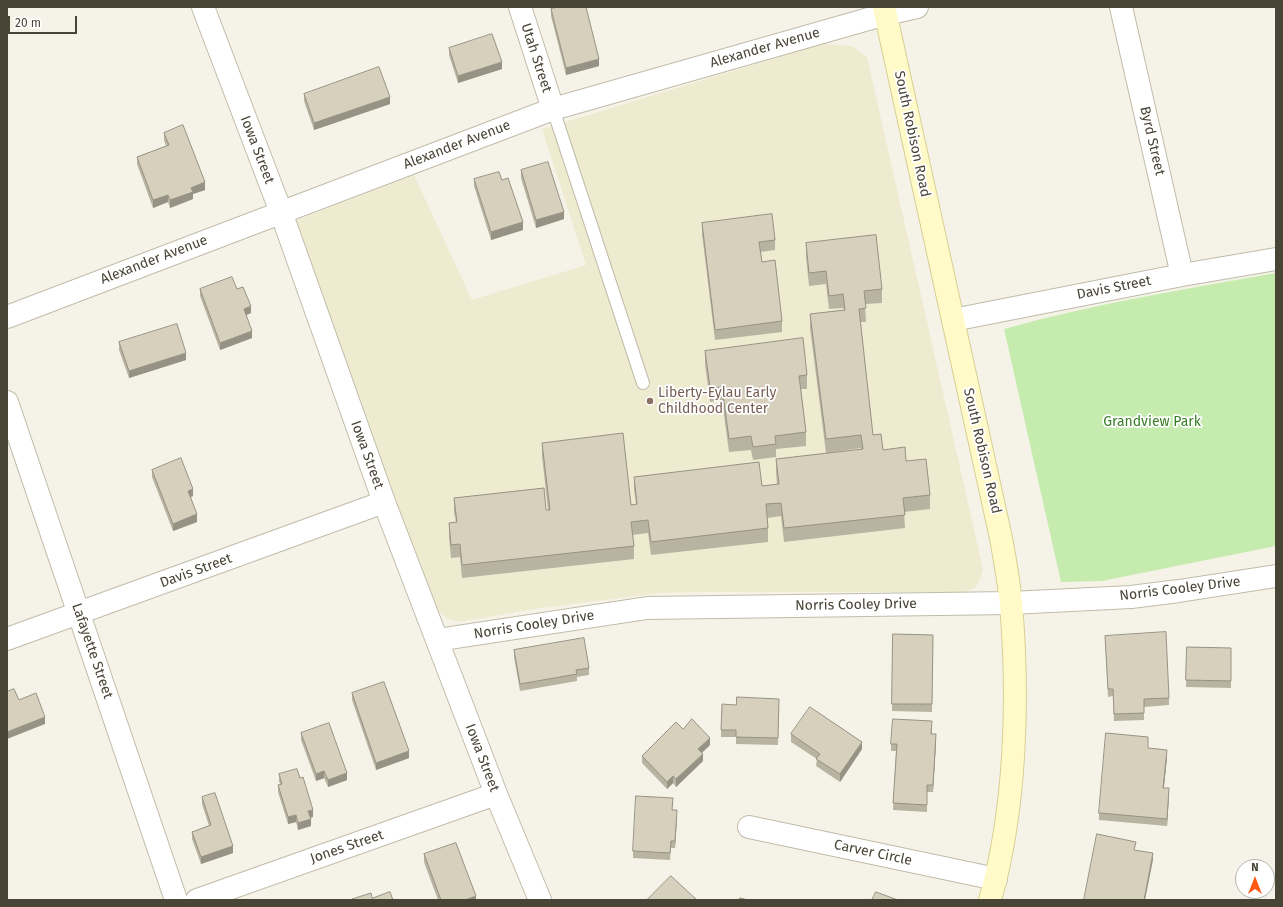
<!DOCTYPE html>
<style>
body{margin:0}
#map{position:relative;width:1283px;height:907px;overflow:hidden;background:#f5f3e8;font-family:"Fira Sans",sans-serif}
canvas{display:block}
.frame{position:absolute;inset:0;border:8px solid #484436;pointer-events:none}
.north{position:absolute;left:1235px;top:859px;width:40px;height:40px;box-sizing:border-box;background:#fff;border:1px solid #b6b4af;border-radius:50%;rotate:0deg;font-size:11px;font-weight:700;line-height:16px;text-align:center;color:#484436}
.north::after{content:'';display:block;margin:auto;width:14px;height:18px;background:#ff5b14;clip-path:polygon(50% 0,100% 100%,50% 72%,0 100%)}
.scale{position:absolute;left:8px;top:16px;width:69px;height:18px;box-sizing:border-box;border:2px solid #484436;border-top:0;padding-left:5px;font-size:12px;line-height:14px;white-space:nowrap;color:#484436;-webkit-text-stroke:3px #fff;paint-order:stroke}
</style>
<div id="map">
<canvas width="1283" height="907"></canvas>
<div class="frame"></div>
<div class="north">N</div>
<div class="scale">20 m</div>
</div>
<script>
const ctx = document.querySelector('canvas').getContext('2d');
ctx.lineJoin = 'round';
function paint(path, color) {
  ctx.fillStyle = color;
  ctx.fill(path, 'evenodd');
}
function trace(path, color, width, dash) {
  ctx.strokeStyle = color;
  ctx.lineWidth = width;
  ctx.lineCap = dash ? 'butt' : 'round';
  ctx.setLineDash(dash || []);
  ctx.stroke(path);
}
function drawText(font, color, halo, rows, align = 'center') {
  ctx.font = font + ' "Fira Sans",sans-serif';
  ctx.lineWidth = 3.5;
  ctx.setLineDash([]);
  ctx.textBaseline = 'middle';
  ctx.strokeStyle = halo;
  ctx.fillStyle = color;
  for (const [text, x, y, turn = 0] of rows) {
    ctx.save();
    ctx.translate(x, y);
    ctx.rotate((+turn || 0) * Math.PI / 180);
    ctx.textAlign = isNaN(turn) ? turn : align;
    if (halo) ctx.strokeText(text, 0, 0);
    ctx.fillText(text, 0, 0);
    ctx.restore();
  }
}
paint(new Path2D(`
 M 822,44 L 852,46 L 867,57 L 983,569 L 981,577 L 975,588 L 964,592 L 696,592 L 660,593 L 542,608 L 464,621 L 453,621 L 445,617 L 439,612 L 434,603 L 394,502 L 295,221 L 414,175 L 472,300 L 586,265 L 542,129 Z`), '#eeebd1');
paint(new Path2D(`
 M 1276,273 L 1276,546 L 1102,581 L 1061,582 L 1004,329 C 1093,304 1185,289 1276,273 Z`), '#c6ebae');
const service = new Path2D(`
 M 553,109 L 643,383`);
const minor = new Path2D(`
 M 203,7 L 281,212 L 384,502 L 496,794 L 540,900
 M 520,7 L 553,109
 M 1121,7 L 1182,275
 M 7,317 L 553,109 L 886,14 L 917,7
 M 953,320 L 1182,275 L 1276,259
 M 7,402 L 176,900
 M 7,639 L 384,502
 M 437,640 L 647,608 L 1011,603 L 1131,597 L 1179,591 L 1276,576
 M 749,827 L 996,879
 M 197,900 L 496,794`);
const secondary = new Path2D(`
 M 884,7 L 1001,538 C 1005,560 1009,582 1011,604 C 1019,698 1016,809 990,900`);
trace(service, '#c1bca9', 14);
trace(minor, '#c1bca9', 24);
trace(secondary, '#d7cf95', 24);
trace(service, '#fff', 12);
trace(minor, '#fff', 22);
trace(secondary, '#fffac7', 22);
paint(new Path2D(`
 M 551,9 L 599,66 L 566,75 L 551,16 Z
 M 449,48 L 502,69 L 458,83 L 449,55 Z
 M 304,94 L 390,104 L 314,130 L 304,101 Z
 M 164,133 L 205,190 L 193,194 L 193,199 L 170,208 L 168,202 L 153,208 L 137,164 L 137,157 L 166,146 L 164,140 Z
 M 521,170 L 564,219 L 536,228 L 521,178 Z
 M 474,179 L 502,180 L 523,230 L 491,240 L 474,186 Z
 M 702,223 L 775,240 L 775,250 L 760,252 L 762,262 L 782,321 L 782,332 L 715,340 L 702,234 Z
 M 806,243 L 882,289 L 882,303 L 865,304 L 866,322 L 860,322 L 873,435 L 883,450 L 906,461 L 930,495 L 930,509 L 904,512 L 905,528 L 784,542 L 781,516 L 767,518 L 768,528 L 768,542 L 651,555 L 648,533 L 632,535 L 634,546 L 634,559 L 462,578 L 460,557 L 451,558 L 449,537 L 449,523 L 456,522 L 454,512 L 454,498 L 548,510 L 542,456 L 542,443 L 631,505 L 636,504 L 634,490 L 634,477 L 762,486 L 777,484 L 776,473 L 776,459 L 861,449 L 861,448 L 826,453 L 810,328 L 810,314 L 844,310 L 843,308 L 829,309 L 826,284 L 809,286 L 806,256 Z
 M 200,289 L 237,289 L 251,313 L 246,315 L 252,338 L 220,350 L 200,296 Z
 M 119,342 L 186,360 L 129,378 L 119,350 Z
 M 705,351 L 807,375 L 807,389 L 801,389 L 806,432 L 806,446 L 776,449 L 776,457 L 753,460 L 751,450 L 729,452 L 722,400 L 710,402 L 705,364 Z
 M 152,470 L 193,496 L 191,497 L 197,522 L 173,531 L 152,477 Z
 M 893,634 L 933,635 L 932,712 L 892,711 Z
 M 1105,636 L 1169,698 L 1169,705 L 1144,707 L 1144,720 L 1114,721 L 1113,696 L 1108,697 Z
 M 1187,647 L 1231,648 L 1231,688 L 1186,687 Z
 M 514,650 L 589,668 L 589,675 L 577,677 L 577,681 L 520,691 L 514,657 Z
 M 352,693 L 409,758 L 376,770 L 352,700 Z
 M 779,699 L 778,745 L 736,744 L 736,737 L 721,737 L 721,730 L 736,705 Z
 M 932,728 L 932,734 L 936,742 L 933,792 L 927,792 L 927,812 L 893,810 L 896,751 L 891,751 L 891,744 Z
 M 683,729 L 710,745 L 702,753 L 703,761 L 676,787 L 673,783 L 667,789 L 642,763 L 642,756 Z
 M 301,733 L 347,780 L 328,787 L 324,778 L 316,781 L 301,740 Z
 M 791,734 L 862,749 L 840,782 L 816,766 L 817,759 L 791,742 Z
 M 1148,744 L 1148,748 L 1167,757 L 1164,788 L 1169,795 L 1167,826 L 1099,820 L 1099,813 Z
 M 279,774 L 313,817 L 310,818 L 311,826 L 298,830 L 296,822 L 288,824 L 278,792 L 278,785 L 280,784 L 279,781 Z
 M 202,797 L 233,853 L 201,864 L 192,839 L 192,832 L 209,826 L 202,804 Z
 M 673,810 L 677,817 L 675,848 L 671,848 L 670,860 L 633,858 L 633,851 Z
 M 424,854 L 476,900 L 438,900 L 424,862 Z`), '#b9b3a2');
paint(new Path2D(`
 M 599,59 L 599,66 L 566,75 L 566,68 Z
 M 502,62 L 502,69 L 458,83 L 458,76 Z
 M 390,97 L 390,104 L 314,130 L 314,123 Z
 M 205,182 L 205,190 L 193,194 L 193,199 L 170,208 L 170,200 L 191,188 Z
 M 168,195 L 168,202 L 153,208 L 153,200 Z
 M 564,212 L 564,219 L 536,228 L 536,220 Z
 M 523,222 L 523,230 L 491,240 L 491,232 Z
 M 251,306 L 251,313 L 244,316 L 244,309 Z
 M 252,331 L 252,338 L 220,350 L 220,343 Z
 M 186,353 L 186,360 L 129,378 L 129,371 Z
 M 193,489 L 193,496 L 188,498 L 188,491 Z
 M 197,514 L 197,522 L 173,531 L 173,524 Z
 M 45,717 L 45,724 L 7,739 L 7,732 Z
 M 936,734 L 936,742 L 933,792 L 933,785 Z
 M 710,738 L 710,745 L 698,756 L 698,749 Z
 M 862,742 L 862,749 L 840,782 L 840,774 Z
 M 1167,750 L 1167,757 L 1163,795 L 1163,788 Z
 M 409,751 L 409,758 L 376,770 L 376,763 Z
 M 703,754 L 703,761 L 676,787 L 676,779 Z
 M 324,771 L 324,778 L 316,781 L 316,774 Z
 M 347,773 L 347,780 L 328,787 L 328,780 Z
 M 673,776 L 673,783 L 667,789 L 667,782 Z
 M 1169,788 L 1169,795 L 1167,826 L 1167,819 Z
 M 313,810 L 313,817 L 308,818 L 308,811 Z
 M 677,810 L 677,817 L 675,848 L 675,841 Z
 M 296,815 L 296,822 L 288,824 L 288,817 Z
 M 311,819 L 311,826 L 298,830 L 298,823 Z
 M 233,846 L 233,853 L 201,864 L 201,857 Z
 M 1153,853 L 1153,860 L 1145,900 L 1144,900 Z
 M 476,896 L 476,900 L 465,900 Z`), '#969284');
const building = new Path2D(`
 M 558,7 L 586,7 L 599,59 L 566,68 L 551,9 Z
 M 492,34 L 502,62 L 458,76 L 449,48 Z
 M 379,67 L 390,97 L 314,123 L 304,94 Z
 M 183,125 L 205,182 L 191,188 L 193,192 L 170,200 L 168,195 L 153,200 L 137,157 L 169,145 L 164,133 Z
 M 548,162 L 564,212 L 536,220 L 521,170 Z
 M 499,172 L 502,180 L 508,178 L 523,222 L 491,232 L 474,179 Z
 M 772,214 L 775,240 L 759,242 L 762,262 L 775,260 L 782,321 L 715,330 L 702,223 Z
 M 876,235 L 882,289 L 864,291 L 866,308 L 859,309 L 873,435 L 881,434 L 883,450 L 905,447 L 906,461 L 926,459 L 930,495 L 903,498 L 905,515 L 784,528 L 781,503 L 766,504 L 768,528 L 651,542 L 648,520 L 631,522 L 634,546 L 462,565 L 460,544 L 451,545 L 449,523 L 457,522 L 454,498 L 544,488 L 546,510 L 550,510 L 542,443 L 623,433 L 631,505 L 637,504 L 634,477 L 759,462 L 762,486 L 779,484 L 776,459 L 863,449 L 861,435 L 826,439 L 810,314 L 845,310 L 843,294 L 829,296 L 826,271 L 809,273 L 806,243 Z
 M 232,277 L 237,289 L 243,287 L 251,306 L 244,309 L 252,331 L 220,343 L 200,289 Z
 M 177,324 L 186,353 L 129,371 L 119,342 Z
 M 803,338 L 807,375 L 799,376 L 806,432 L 775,436 L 776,444 L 753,447 L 751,436 L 729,439 L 722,387 L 710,388 L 705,351 Z
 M 181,458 L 193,489 L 188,491 L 197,514 L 173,524 L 152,470 Z
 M 1166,632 L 1169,698 L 1144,699 L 1144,713 L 1114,714 L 1113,689 L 1108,689 L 1105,636 Z
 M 893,634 L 933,635 L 932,704 L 892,704 Z
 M 584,638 L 589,668 L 576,670 L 577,674 L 520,684 L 514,650 Z
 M 1187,647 L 1231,648 L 1231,681 L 1186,680 Z
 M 384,682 L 409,751 L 376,763 L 352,693 Z
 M 14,689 L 19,700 L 36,693 L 45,717 L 7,732 L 7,692 Z
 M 737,697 L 779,699 L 778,738 L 736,737 L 736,730 L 721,730 L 722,704 L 736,705 Z
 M 810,707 L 862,742 L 840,774 L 816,759 L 820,754 L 791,734 Z
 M 692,719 L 710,738 L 698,749 L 703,754 L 676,779 L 673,776 L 667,782 L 642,756 L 676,722 L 683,729 Z
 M 893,719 L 932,721 L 931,734 L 936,734 L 933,785 L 927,785 L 927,805 L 893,803 L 897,744 L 891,744 Z
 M 329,723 L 347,773 L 328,780 L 324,771 L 316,774 L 301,733 Z
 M 1106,733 L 1148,737 L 1148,748 L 1167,750 L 1163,788 L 1169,788 L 1167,819 L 1099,813 Z
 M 297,769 L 300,778 L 303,777 L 313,810 L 308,811 L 311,819 L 298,823 L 296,815 L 288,817 L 278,785 L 282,784 L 279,774 Z
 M 215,793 L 233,846 L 201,857 L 192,832 L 211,825 L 202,797 Z
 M 636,796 L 673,798 L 672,810 L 677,810 L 675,841 L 671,841 L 670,853 L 633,851 Z
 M 1097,834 L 1136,842 L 1134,850 L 1153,853 L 1144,900 L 1084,900 Z
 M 456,843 L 476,896 L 465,900 L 441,900 L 424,854 Z
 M 671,876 L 697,900 L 647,900 Z
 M 390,892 L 393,900 L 352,900 L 352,899 L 371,893 L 372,898 Z
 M 876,892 L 898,900 L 872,900 Z
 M 740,898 L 748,900 L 739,900 Z`);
paint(building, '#d7d0bc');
trace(building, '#969284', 1);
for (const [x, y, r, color] of [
 [650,401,4,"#8d6e63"]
]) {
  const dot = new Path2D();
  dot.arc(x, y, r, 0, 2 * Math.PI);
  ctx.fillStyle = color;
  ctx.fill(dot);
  trace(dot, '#fff', 1.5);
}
drawText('14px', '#484436', '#fff', [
 ["Alexander Avenue",765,48,-16],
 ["Utah Street",536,58,72],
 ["South Robison Road",912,134,78],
 ["Byrd Street",1152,141,77],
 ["Alexander Avenue",457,145,-21],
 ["Iowa Street",257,150,69],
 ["Alexander Avenue",154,260,-21],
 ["Davis Street",1114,288,-11],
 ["South Robison Road",982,451,77],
 ["Iowa Street",367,455,70],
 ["Davis Street",196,571,-20],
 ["Norris Cooley Drive",1180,589,-7],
 ["Norris Cooley Drive",856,605,-1],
 ["Norris Cooley Drive",534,625,-9],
 ["Lafayette Street",92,651,71],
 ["Iowa Street",482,758,69],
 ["Jones Street",347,847,-19],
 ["Carver Circle",873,853,12]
]);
drawText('14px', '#785e54', '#fff', [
 ["Liberty-Eylau Early",658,393],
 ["Childhood Center",658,409]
], 'left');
drawText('14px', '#397e25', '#fff', [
 ["Grandview Park",1152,422]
]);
</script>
